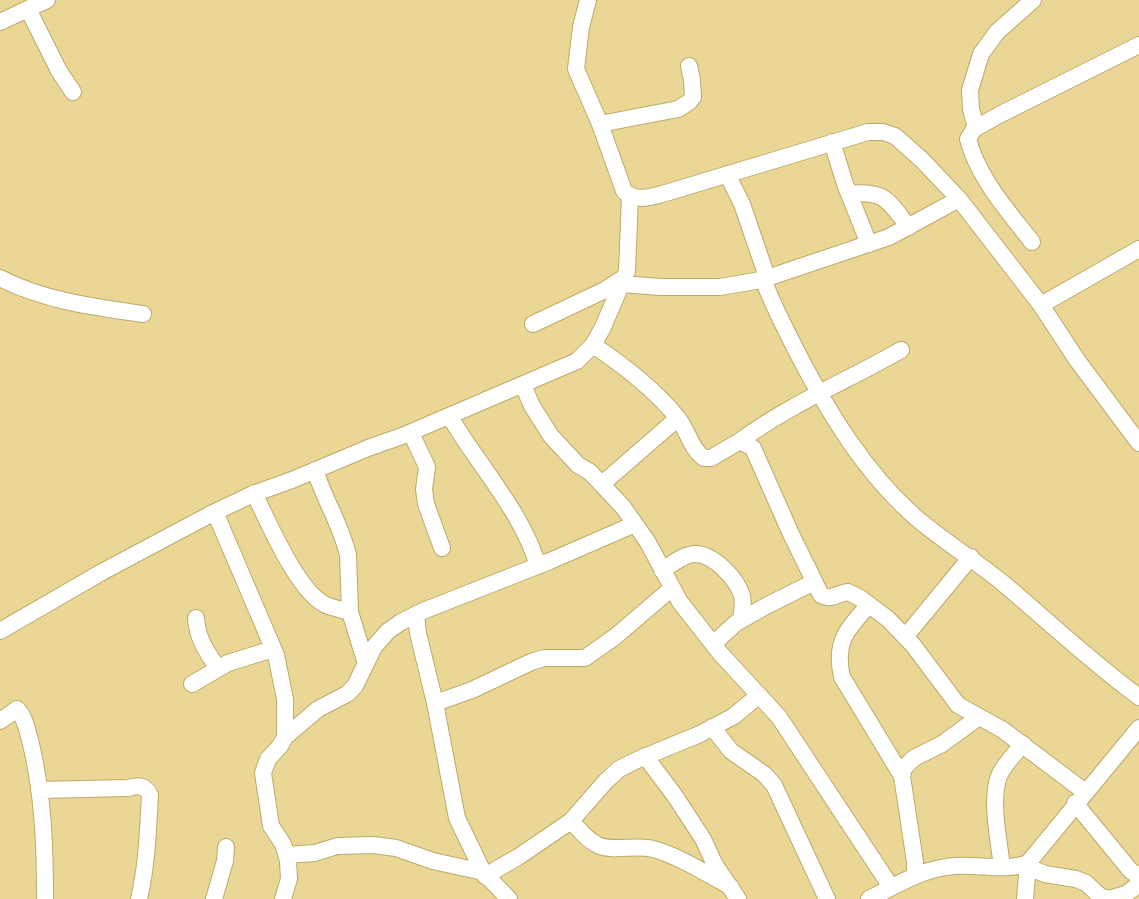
<!DOCTYPE html>
<style>
body{margin:0}
canvas{display:block;background:#ead795}
</style>
<canvas width="1139" height="899"></canvas>
<script>
const ctx = document.querySelector('canvas').getContext('2d');
ctx.lineJoin = 'round';
function trace(path, color, width, dash) {
  ctx.strokeStyle = color;
  ctx.lineWidth = width;
  ctx.lineCap = dash ? 'butt' : 'round';
  ctx.setLineDash(dash || []);
  ctx.stroke(path);
}
const minor = new Path2D(`
 M 588,0 L 581,27 L 576,69 L 600,124 L 624,191 C 634,201 646,198 659,195 L 868,132 L 883,132 L 895,136 L 922,160 L 959,199 L 1041,305 L 1077,360 L 1139,443
 M 28,9 L 59,71 L 73,92
 M 0,22 L 47,0
 M 600,124 L 678,109 L 689,102 L 693,97 L 692,80 L 689,66
 M 976,128 L 971,109 L 970,90 L 981,54 L 997,32 L 1033,0
 M 832,142 L 845,184 L 869,244
 M 727,174 L 742,204 L 767,277
 M 849,194 C 886,190 888,201 909,227
 M 1032,242 C 1008,211 978,178 968,139 L 974,129 L 999,115 L 1139,45
 M 0,278 C 45,301 94,307 143,314
 M 763,279 C 773,306 786,330 799,356 C 829,413 864,471 913,515 C 941,540 975,560 1004,584 C 1049,622 1091,662 1139,697
 M 622,284 L 660,287 L 720,287 L 761,280 L 889,237 L 959,199
 M 1041,305 L 1139,249
 M 533,324 L 605,290 L 625,277
 M 593,345 C 623,365 654,389 677,417 C 688,430 690,448 704,458 L 711,458 L 740,441 L 753,448 L 791,534 L 821,595 C 831,601 838,593 848,592 L 860,598 L 888,619 L 913,645 L 958,705 L 1003,730 L 1085,792
 M 523,385 L 532,406 L 551,436 L 578,465 L 590,472 L 623,507 L 647,541 L 680,602 L 720,653 L 779,717 L 891,887
 M 450,417 C 458,430 466,443 475,455 C 499,490 526,525 538,566
 M 411,433 L 427,467 L 424,489 L 426,504 L 442,548
 M 740,441 C 790,404 847,381 901,350
 M 315,470 C 324,499 341,525 348,555 L 350,612 L 366,664
 M 602,484 L 678,418
 M 254,493 C 268,521 298,593 326,605 C 333,608 342,610 350,612
 M 215,512 L 276,655 L 285,699 L 285,737 L 280,746 L 268,759 L 263,773 L 271,826 L 283,844 L 288,861 L 289,879 L 283,899
 M 662,570 C 671,565 684,554 695,554 C 714,554 737,579 742,596 C 744,604 742,612 741,620
 M 869,605 C 847,629 834,642 842,677 L 902,776
 M 416,614 L 418,633 L 435,703 L 457,818 L 483,872 L 509,899
 M 196,618 C 197,638 207,653 218,668
 M 0,631 L 102,572 L 211,514 L 253,494 L 292,480 L 368,448 L 402,436 L 577,361 L 593,345 L 603,327 L 627,271 L 630,196
 M 905,637 L 971,557
 M 713,644 L 736,623 L 766,606 L 814,582
 M 192,684 L 228,663 L 273,649
 M 435,703 L 472,690 L 531,662 L 544,658 L 585,658 L 616,636 L 672,588
 M 0,721 L 17,709 C 25,717 27,730 30,740 C 43,792 45,845 45,899
 M 712,727 L 731,751 L 764,774 L 774,785 L 827,899
 M 285,737 L 318,709 L 347,694 L 355,686 L 374,647 L 388,631 L 401,622 L 423,611 L 550,561 L 635,524
 M 645,756 L 675,796 L 703,839 L 715,865 L 738,899
 M 39,790 L 128,788 C 138,785 145,785 150,795 C 148,830 147,865 139,899
 M 1075,803 L 1130,870 L 1139,877
 M 571,821 C 579,829 586,839 596,844 C 609,853 637,844 653,849 C 677,855 709,875 731,887
 M 286,855 L 315,853 L 337,846 L 373,845 L 396,848 L 433,861 L 483,872
 M 1002,867 C 999,841 990,801 999,776 C 1004,764 1015,754 1023,744
 M 1028,867 L 1045,874 L 1076,879 L 1086,883 L 1100,896 L 1109,899 L 1126,894 L 1139,884
 M 915,875 L 915,862 L 902,776 L 904,768 L 914,758 L 942,744 L 979,717
 M 485,876 L 518,857 L 571,821 L 606,781 L 619,769 L 637,760 L 700,734 L 734,716 L 759,695
 M 214,899 L 225,861 L 226,847
 M 869,899 C 897,885 923,868 955,866 C 979,864 1005,872 1028,863 L 1139,728
 M 1025,899 L 1028,863`);
trace(minor, '#bdaa6a', 18);
trace(minor, '#fff', 16);
</script>
